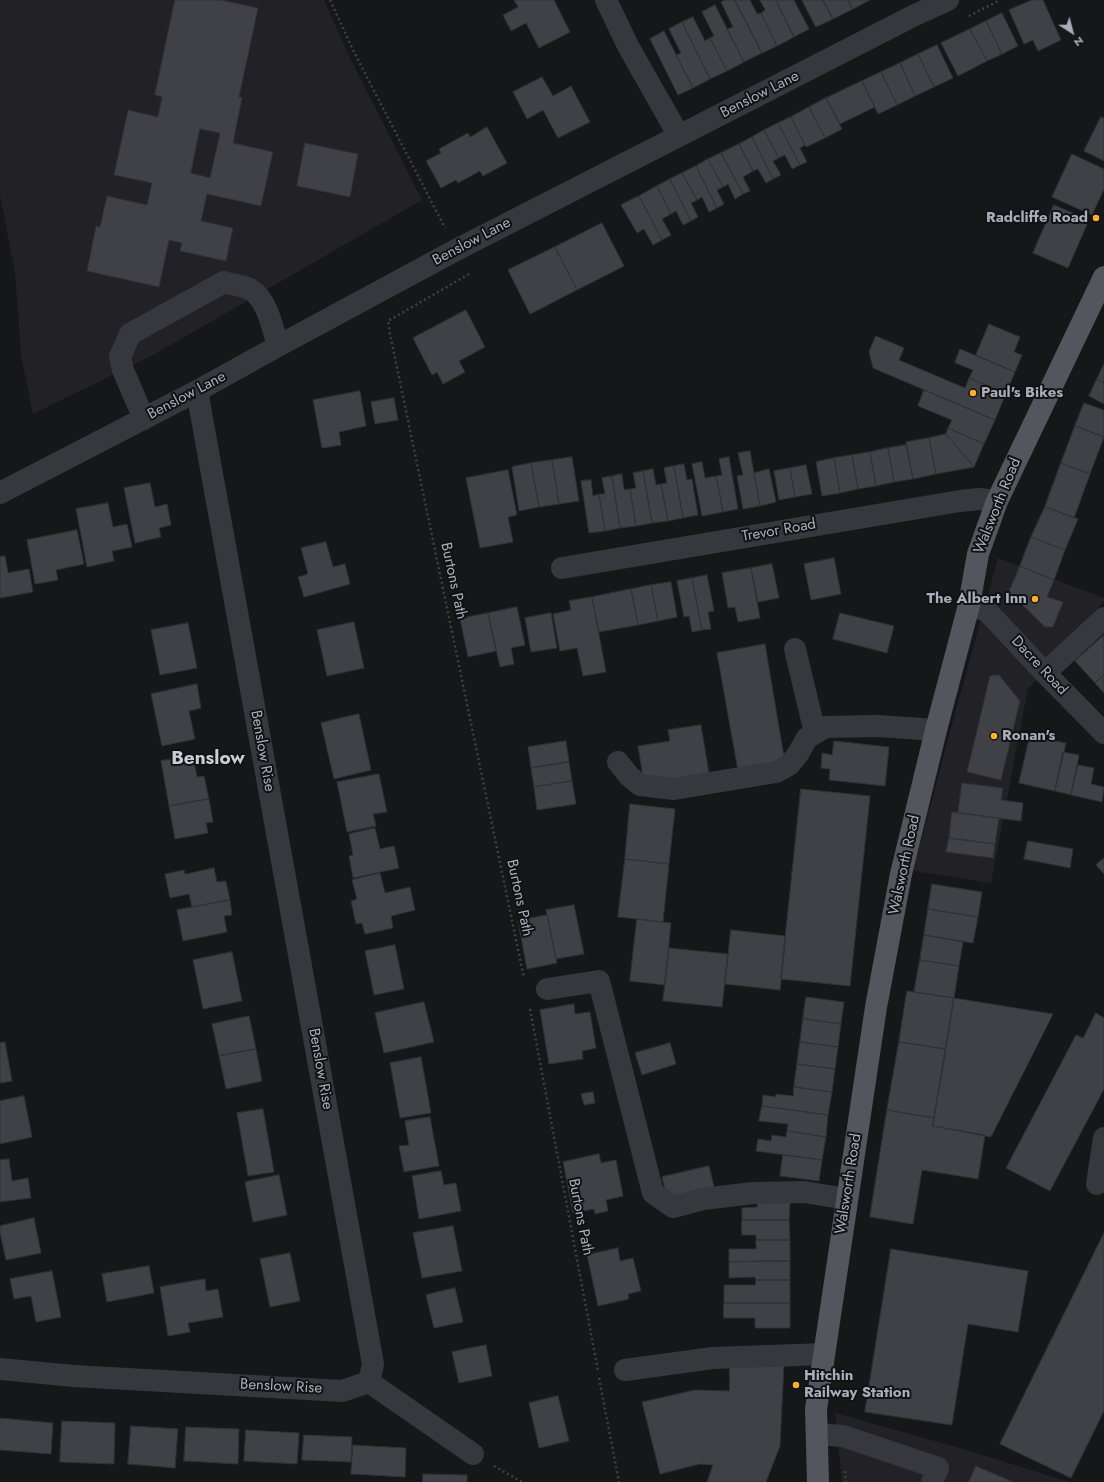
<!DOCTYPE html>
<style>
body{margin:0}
#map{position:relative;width:1104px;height:1482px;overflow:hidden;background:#161719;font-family:Jost,sans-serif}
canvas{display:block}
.north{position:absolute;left:1052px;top:12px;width:40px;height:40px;-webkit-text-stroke:3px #111214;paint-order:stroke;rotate:144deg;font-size:11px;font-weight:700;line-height:16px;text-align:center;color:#a8aeba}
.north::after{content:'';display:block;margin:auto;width:14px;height:18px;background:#a8aeba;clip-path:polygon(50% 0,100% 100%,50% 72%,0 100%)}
</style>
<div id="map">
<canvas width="1104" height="1482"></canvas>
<div class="north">N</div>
</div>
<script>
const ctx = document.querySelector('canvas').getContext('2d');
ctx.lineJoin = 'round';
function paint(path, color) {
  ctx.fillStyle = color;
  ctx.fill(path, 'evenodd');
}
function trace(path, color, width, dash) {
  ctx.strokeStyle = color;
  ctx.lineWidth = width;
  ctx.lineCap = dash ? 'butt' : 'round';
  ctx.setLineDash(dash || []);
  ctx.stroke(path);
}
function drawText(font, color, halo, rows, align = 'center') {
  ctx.font = font + ' Jost,sans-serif';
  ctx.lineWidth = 4;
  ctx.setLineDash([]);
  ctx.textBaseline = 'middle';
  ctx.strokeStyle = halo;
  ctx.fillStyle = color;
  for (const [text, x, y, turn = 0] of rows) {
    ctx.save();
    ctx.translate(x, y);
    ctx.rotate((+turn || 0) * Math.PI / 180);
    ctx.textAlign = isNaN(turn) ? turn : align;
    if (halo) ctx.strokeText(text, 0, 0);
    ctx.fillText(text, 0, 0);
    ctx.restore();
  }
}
paint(new Path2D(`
 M 0,0 L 324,0 L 348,54 L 422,200 L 155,354 L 33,414 L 21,355 L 15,272 L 0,195 Z
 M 998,558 L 1104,598 L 1104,601 L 1059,652 L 1045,673 L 1028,688 L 991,883 L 913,871 L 954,717 Z
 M 835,1413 L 967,1450 L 1069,1482 L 842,1482 Z`), '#222226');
const building = new Path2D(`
 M 175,0 L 221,0 L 258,8 L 239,97 L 242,98 L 233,143 L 273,152 L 261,206 L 207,194 L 201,221 L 233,228 L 226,261 L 180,251 L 182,243 L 169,240 L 159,287 L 87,271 L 96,226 L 100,227 L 107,196 L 147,205 L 152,183 L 114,175 L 128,110 L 158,117 L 162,97 L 155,95 ZM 200,129 L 220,133 L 210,178 L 191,173 Z
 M 514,0 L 554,0 L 570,32 L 539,48 L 526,23 L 511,31 L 503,15 L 518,7 Z
 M 726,0 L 735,0 L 762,53 L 744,62 L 727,29 L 733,27 L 721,2 Z
 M 735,0 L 750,0 L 757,14 L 761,13 L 777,46 L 762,53 Z
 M 760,0 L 776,0 L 794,37 L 777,46 L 761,13 L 765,10 Z
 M 776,0 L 794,0 L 809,29 L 794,37 Z
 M 802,0 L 823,0 L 833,19 L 816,27 Z
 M 823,0 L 848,0 L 853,9 L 833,19 Z
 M 848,0 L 870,0 L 853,9 Z
 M 1032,0 L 1043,0 L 1061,40 L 1038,51 L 1033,40 L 1024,44 L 1009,10 Z
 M 715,5 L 744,62 L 727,71 L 710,38 L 714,36 L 702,12 Z
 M 1002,13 L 1018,46 L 1002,54 L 986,21 Z
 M 693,17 L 705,41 L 710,38 L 727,71 L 710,79 L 682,22 Z
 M 986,21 L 1002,54 L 987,61 L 970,29 Z
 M 682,22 L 710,79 L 693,88 L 676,55 L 681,53 L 669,29 Z
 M 970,29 L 987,61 L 958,76 L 941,43 Z
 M 664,31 L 693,88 L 678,95 L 650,39 Z
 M 937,45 L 953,78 L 934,87 L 918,54 Z
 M 918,54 L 934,87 L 915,96 L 900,63 Z
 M 900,63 L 915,96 L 897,105 L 881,72 Z
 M 881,72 L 897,105 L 878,114 L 862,81 Z
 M 542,77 L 553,96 L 571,86 L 590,122 L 558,138 L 543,110 L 527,119 L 513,92 Z
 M 862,81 L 875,107 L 840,124 L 826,98 Z
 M 826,98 L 842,129 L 825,138 L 809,107 Z
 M 809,107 L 825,138 L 806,147 L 791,117 Z
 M 791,117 L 805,145 L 800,148 L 807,162 L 800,165 L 778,123 Z
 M 1101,117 L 1104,118 L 1104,161 L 1084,151 Z
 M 778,123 L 800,165 L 792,169 L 785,155 L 779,158 L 764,130 Z
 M 487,127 L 507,163 L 483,176 L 480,171 L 458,183 L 456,180 L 441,188 L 426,161 L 441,153 L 439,149 L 468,133 L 470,137 Z
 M 764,130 L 779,158 L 773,161 L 781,175 L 773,179 L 752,137 Z
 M 752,137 L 773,179 L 766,183 L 758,169 L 753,171 L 739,144 Z
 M 305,143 L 358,154 L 350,197 L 297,186 Z
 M 739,144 L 753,171 L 743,177 L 750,191 L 743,194 L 721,153 Z
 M 721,153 L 743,194 L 735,199 L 728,184 L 723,187 L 708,159 Z
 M 1072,154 L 1104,169 L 1104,189 L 1092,215 L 1052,197 Z
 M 708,159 L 723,187 L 717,190 L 724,204 L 717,208 L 696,166 Z
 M 696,166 L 717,208 L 709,212 L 702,197 L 697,200 L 682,173 Z
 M 682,173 L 697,200 L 691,203 L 698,217 L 691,221 L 670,179 Z
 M 670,179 L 691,221 L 683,225 L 676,211 L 671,214 L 657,186 Z
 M 657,186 L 671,214 L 662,219 L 671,235 L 662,240 L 639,196 Z
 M 639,196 L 662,240 L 653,245 L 644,229 L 637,233 L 621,205 Z
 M 1054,205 L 1089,220 L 1068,268 L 1033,253 Z
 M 602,223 L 624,266 L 577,290 L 555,247 Z
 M 555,247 L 577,290 L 530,314 L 508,270 Z
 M 466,310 L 485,347 L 459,361 L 465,372 L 443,384 L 437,372 L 432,375 L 413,338 Z
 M 989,324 L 1020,337 L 1014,352 L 1022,355 L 1015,372 L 976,355 Z
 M 876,336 L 904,348 L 899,360 L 965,388 L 969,378 L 1006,393 L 995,420 L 873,368 L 869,352 Z
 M 960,349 L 1015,372 L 1006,393 L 969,378 L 973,370 L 955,363 Z
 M 1104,364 L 1104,383 L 1097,379 Z
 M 1097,379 L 1104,383 L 1104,404 L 1089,396 Z
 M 924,390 L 995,420 L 984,444 L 948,428 L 952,420 L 918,406 Z
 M 360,391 L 366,426 L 339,432 L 341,445 L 322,448 L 313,400 Z
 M 394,398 L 398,420 L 375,424 L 371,402 Z
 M 1084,403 L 1104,410 L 1104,437 L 1075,426 Z
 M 1075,426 L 1104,437 L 1090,474 L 1061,463 Z
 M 948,428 L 984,444 L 974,467 L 946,434 Z
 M 946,434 L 974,467 L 936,474 L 929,438 Z
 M 929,438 L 936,474 L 913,479 L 906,442 Z
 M 906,445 L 913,479 L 894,482 L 888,448 Z
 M 888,448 L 894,482 L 876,486 L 870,452 Z
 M 750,451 L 760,506 L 743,509 L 737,476 L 743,475 L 738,453 Z
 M 870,452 L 876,486 L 858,489 L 852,455 Z
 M 852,455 L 858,489 L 840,493 L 834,458 Z
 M 572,457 L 579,501 L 559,504 L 552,460 Z
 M 729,457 L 738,509 L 723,512 L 716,476 L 722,475 L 719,459 Z
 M 834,458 L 840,493 L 822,496 L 816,462 Z
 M 552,460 L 559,504 L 539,507 L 531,463 Z
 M 702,462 L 705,478 L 716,476 L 723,512 L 702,516 L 692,464 Z
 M 531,463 L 539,507 L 519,511 L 512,467 Z
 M 1061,463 L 1090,474 L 1074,518 L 1045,507 Z
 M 684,464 L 687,480 L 692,479 L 698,515 L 683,518 L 674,466 Z
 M 806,465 L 812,494 L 795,497 L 790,468 Z
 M 674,466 L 683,518 L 668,521 L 661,484 L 667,483 L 664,468 Z
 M 790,468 L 795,497 L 779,500 L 774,471 Z
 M 653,469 L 656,485 L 661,484 L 668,521 L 652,523 L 643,471 Z
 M 769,469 L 776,502 L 760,506 L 754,473 Z
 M 508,470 L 517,515 L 508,517 L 513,542 L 480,548 L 466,478 Z
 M 643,471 L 652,523 L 636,526 L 630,489 L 636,488 L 633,473 Z
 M 622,474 L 624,490 L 630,489 L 636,526 L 620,528 L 612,476 Z
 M 612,476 L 620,528 L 605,531 L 599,494 L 605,494 L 602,478 Z
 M 591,480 L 593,496 L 599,494 L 605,531 L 589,533 L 581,481 Z
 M 150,483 L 155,507 L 167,504 L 171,525 L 159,528 L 161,537 L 135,543 L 124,488 Z
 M 108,503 L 113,527 L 127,524 L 132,547 L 112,551 L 114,561 L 87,567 L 76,509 Z
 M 1045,507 L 1078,519 L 1065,550 L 1031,537 Z
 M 77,530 L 84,564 L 56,570 L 58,580 L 35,584 L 27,540 Z
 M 1031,537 L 1065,550 L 1054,580 L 1020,566 Z
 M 326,542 L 333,567 L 345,564 L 350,584 L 304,597 L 298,577 L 308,574 L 301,548 Z
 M 5,556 L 8,573 L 29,569 L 33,592 L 0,598 L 0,557 Z
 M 834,558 L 841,594 L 811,600 L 804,564 Z
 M 772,564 L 779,598 L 758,602 L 751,568 Z
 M 1020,566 L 1054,580 L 1047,597 L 1063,602 L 1053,627 L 1045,627 L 1009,592 Z
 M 751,568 L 760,618 L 738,622 L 735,607 L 728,608 L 722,573 Z
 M 707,575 L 714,611 L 708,612 L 711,629 L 702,630 L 692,578 Z
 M 692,578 L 702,630 L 692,632 L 689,616 L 684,617 L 677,581 Z
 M 671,582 L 677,617 L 658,621 L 651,585 Z
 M 651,585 L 658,621 L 638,625 L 631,589 Z
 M 631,589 L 638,625 L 599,632 L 592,597 Z
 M 592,597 L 606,672 L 583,676 L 577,648 L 560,651 L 553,614 L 571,610 L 569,601 Z
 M 517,607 L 525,645 L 511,648 L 514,664 L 500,667 L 488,613 Z
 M 488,613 L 496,651 L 468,657 L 460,619 Z
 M 551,613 L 557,648 L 531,652 L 525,618 Z
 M 840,613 L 894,626 L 887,653 L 833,639 Z
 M 354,622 L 364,668 L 327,676 L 317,630 Z
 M 188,623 L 197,668 L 160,675 L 151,630 Z
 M 1104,635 L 1104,675 L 1095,683 L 1075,661 Z
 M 765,644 L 785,763 L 738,771 L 717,653 Z
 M 999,675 L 1020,701 L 1001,780 L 967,772 L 990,676 Z
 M 1104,675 L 1104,693 L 1095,683 Z
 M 197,684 L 201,708 L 189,711 L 195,739 L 162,746 L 151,694 Z
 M 359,714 L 371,770 L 334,779 L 321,723 Z
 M 701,725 L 709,773 L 644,783 L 638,746 L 670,741 L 668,730 Z
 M 1030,736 L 1066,743 L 1055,791 L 1019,783 Z
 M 566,741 L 569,762 L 531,768 L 528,747 Z
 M 834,741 L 889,747 L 885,786 L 829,780 L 830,769 L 821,768 L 822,753 L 832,755 Z
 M 1063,752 L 1079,755 L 1071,795 L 1055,791 Z
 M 193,755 L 197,777 L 204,776 L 209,799 L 169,806 L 161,761 Z
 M 569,762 L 572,781 L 534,787 L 531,768 Z
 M 1078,765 L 1094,768 L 1091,784 L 1104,787 L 1102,802 L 1071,795 Z
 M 379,774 L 387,812 L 373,814 L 376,826 L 347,832 L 337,782 Z
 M 572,781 L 576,804 L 537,810 L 534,787 Z
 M 962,783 L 1003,788 L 1001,800 L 1023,803 L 1021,821 L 958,813 Z
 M 801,789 L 870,796 L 850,986 L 781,979 Z
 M 209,799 L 213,822 L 206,823 L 208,833 L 175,839 L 169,806 Z
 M 630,804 L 675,809 L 669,864 L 625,859 Z
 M 952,812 L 999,818 L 995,844 L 949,838 Z
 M 375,828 L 380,849 L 394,846 L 399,868 L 353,878 L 349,856 L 353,855 L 349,834 Z
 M 949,838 L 995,844 L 993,858 L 946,852 Z
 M 1028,841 L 1073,849 L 1070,868 L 1024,859 Z
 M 1104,858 L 1104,874 L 1096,865 Z
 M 625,859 L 669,864 L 663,922 L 618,917 Z
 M 214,868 L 217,882 L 226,881 L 230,900 L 192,907 L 189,894 L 170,898 L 165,874 L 184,870 L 185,874 Z
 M 380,873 L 385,893 L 410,887 L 415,910 L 391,916 L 393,928 L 365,934 L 362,923 L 356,924 L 351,901 L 357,899 L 352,880 Z
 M 932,884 L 982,892 L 978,917 L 928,909 Z
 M 230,900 L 232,915 L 224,916 L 227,932 L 183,941 L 177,910 Z
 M 574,905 L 584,954 L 556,959 L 546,910 Z
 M 928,909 L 978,917 L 973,943 L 924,935 Z
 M 547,915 L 557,963 L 527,969 L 518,921 Z
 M 637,919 L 671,923 L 665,985 L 630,981 Z
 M 731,930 L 786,936 L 780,990 L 725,984 Z
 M 924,935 L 963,942 L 959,966 L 920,960 Z
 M 395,945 L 404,989 L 374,995 L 365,951 Z
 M 669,948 L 728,954 L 722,1007 L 663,1001 Z
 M 232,952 L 242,1001 L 203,1009 L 193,960 Z
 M 920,960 L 959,966 L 954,998 L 914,992 Z
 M 907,991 L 954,998 L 946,1049 L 899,1042 Z
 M 806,997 L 844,1002 L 841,1024 L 803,1019 Z
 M 954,998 L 1053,1014 L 991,1137 L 933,1126 Z
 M 424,1002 L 434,1042 L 384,1053 L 375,1013 Z
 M 574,1004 L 575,1014 L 590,1012 L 596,1048 L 582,1051 L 583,1059 L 549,1064 L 540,1010 Z
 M 1096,1013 L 1104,1018 L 1104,1089 L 1050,1191 L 1006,1168 L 1076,1035 L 1083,1038 Z
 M 249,1016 L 256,1049 L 219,1056 L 212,1024 Z
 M 803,1019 L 841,1024 L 838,1047 L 800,1042 Z
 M 5,1042 L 12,1081 L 0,1083 L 0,1043 Z
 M 800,1042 L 838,1047 L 835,1069 L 797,1064 Z
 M 899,1042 L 946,1049 L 934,1118 L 887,1110 Z
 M 670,1043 L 676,1064 L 642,1075 L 635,1053 Z
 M 256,1049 L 262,1081 L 226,1089 L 219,1056 Z
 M 421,1057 L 431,1113 L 400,1118 L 390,1063 Z
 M 797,1064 L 835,1069 L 832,1092 L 794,1087 Z
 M 794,1087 L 832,1092 L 828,1115 L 762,1106 L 763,1095 L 776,1097 L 776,1094 L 793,1096 Z
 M 593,1092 L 595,1103 L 584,1105 L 581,1094 Z
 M 24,1096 L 32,1137 L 0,1144 L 0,1101 Z
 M 762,1106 L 828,1115 L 826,1137 L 787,1131 L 788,1124 L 759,1121 Z
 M 263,1109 L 274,1172 L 248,1176 L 237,1113 Z
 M 887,1110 L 934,1118 L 933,1126 L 985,1135 L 978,1179 L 922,1170 L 913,1224 L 870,1217 Z
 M 430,1117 L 439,1166 L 404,1172 L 399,1146 L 409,1145 L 405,1121 Z
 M 787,1131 L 826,1137 L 822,1160 L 756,1151 L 758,1139 L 771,1141 L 772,1135 L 786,1137 Z
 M 599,1154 L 601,1163 L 616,1160 L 623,1196 L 606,1200 L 608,1211 L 595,1214 L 594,1209 L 573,1213 L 563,1162 Z
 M 783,1155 L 822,1160 L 819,1181 L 780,1176 Z
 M 9,1159 L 12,1181 L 28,1178 L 31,1198 L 0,1202 L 0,1160 Z
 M 709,1166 L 715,1191 L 668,1202 L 662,1177 Z
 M 441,1171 L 444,1185 L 456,1183 L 461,1211 L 419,1219 L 412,1176 Z
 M 279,1175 L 287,1215 L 253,1222 L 245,1182 Z
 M 757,1202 L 790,1202 L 789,1220 L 742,1220 L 742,1208 L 757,1207 Z
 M 34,1218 L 41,1253 L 6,1260 L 0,1233 L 0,1226 Z
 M 742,1220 L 789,1220 L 790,1240 L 756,1240 L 756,1235 L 742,1235 Z
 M 453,1226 L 462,1271 L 422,1278 L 413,1233 Z
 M 1104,1233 L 1104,1411 L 1071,1478 L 1000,1444 Z
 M 756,1240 L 790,1240 L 790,1261 L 729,1262 L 729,1249 L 756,1249 Z
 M 618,1248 L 620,1261 L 633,1258 L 641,1291 L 628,1294 L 629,1299 L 598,1306 L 587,1255 Z
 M 891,1249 L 1028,1271 L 1018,1332 L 968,1324 L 952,1425 L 865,1412 Z
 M 290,1253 L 300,1301 L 270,1307 L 260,1259 Z
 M 790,1261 L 790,1280 L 756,1280 L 755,1277 L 729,1278 L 729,1262 Z
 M 149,1266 L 154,1293 L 107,1302 L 102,1274 Z
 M 52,1271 L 61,1317 L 36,1322 L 31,1296 L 14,1299 L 10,1279 Z
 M 205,1279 L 206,1291 L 218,1289 L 223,1317 L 188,1323 L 190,1332 L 168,1336 L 160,1287 Z
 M 756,1280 L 790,1280 L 790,1303 L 724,1303 L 724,1285 L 755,1285 Z
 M 455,1288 L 463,1322 L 434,1328 L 426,1295 Z
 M 724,1303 L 790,1303 L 790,1328 L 755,1328 L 755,1318 L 724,1318 Z
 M 486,1345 L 492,1376 L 459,1383 L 452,1352 Z
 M 730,1362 L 784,1364 L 780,1446 L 766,1482 L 707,1482 L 713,1465 L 700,1464 L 660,1474 L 642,1402 L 695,1390 L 729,1391 Z
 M 558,1396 L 569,1441 L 539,1448 L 529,1403 Z
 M 0,1418 L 53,1423 L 51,1454 L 0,1450 Z
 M 62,1421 L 115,1423 L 114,1464 L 60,1462 Z
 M 131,1426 L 178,1429 L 175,1468 L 128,1464 Z
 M 186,1427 L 239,1429 L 238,1464 L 184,1461 Z
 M 246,1430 L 299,1433 L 297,1464 L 244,1461 Z
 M 304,1435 L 352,1437 L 351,1462 L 302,1460 Z
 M 353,1445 L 406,1448 L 405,1477 L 351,1474 Z
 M 976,1466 L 1013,1482 L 969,1482 Z
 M 423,1474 L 467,1475 L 467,1482 L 423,1482 Z`);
paint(building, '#404146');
trace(building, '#303035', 1);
trace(new Path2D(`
 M 330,0 L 354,52 L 445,228
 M 969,16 L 1000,0
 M 469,274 L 388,321 L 390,334 L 524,978
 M 530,1009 L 598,1371
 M 599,1378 L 619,1482
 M 494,1466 L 522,1482
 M 845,1471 L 846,1482`), '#3d4045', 2.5, [2, 3]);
trace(new Path2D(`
 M 606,0 L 628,46 L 679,136
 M 144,419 L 123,370 L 120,357 L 130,334 L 224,282 C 232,285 244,285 251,290 C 267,299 273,329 278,346
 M 0,493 L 197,391 L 278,346 L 456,250 L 915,15 L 948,0
 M 562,568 L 960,501 L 979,499 L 997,501
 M 969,605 L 987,611 L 1045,673 L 1104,733
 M 795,649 L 815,733
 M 1045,673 L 1104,618
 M 618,762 L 629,776 L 640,785 L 674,789 L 776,772 L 789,765 L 798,754 L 807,738 L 825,727 L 878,726 L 936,730
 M 547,989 L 599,981 L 653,1193 L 673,1207 L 703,1199 L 753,1193 L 804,1192 L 847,1199
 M 1097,1184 L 1104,1138
 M 0,1369 L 74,1376 L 342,1391 L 369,1382 L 373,1364 L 197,391
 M 625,1370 L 713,1358 L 824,1354
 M 369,1382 L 473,1454
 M 817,1434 L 843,1436 L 938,1468 L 932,1482`), '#37383e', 22);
trace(new Path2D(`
 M 818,1482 L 816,1409 L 876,1007 L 901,874 L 936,730 L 969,605 L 978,554 L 997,501 L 1104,277`), '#53565d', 22);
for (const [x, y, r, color] of [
 [1096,218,4,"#ffb028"],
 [973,393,4,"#ffb028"],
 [1035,599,4,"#ffb028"],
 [994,736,4,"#ffb028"],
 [796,1385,4,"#ffb028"]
]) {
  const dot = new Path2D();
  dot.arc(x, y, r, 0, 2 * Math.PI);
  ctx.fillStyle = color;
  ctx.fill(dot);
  trace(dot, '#111214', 1.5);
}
drawText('15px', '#a8aeba', '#111214', [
 ["Benslow Lane",760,95,-27],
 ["Benslow Lane",472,242,-28],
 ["Benslow Lane",187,396,-28],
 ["Walsworth Road",998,506,-68],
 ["Trevor Road",779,531,-10],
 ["Burtons Path",453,581,78],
 ["Dacre Road",1039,666,47],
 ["Benslow Rise",262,751,80],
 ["Walsworth Road",905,865,-78],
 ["Burtons Path",519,898,78],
 ["Benslow Rise",320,1069,80],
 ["Walsworth Road",849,1184,-81],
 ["Burtons Path",580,1217,79],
 ["Benslow Rise",281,1387,3]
]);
drawText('bold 15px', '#a8aeba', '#111214', [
 ["Radcliffe Road",1088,218,"right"],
 ["Paul's Bikes",981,393],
 ["The Albert Inn",1027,599,"right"],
 ["Ronan's",1002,736],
 ["Hitchin",804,1376],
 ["Railway Station",804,1393]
], 'left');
drawText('bold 19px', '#c9cdd5', '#111214', [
 ["Benslow",208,759]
]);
</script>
